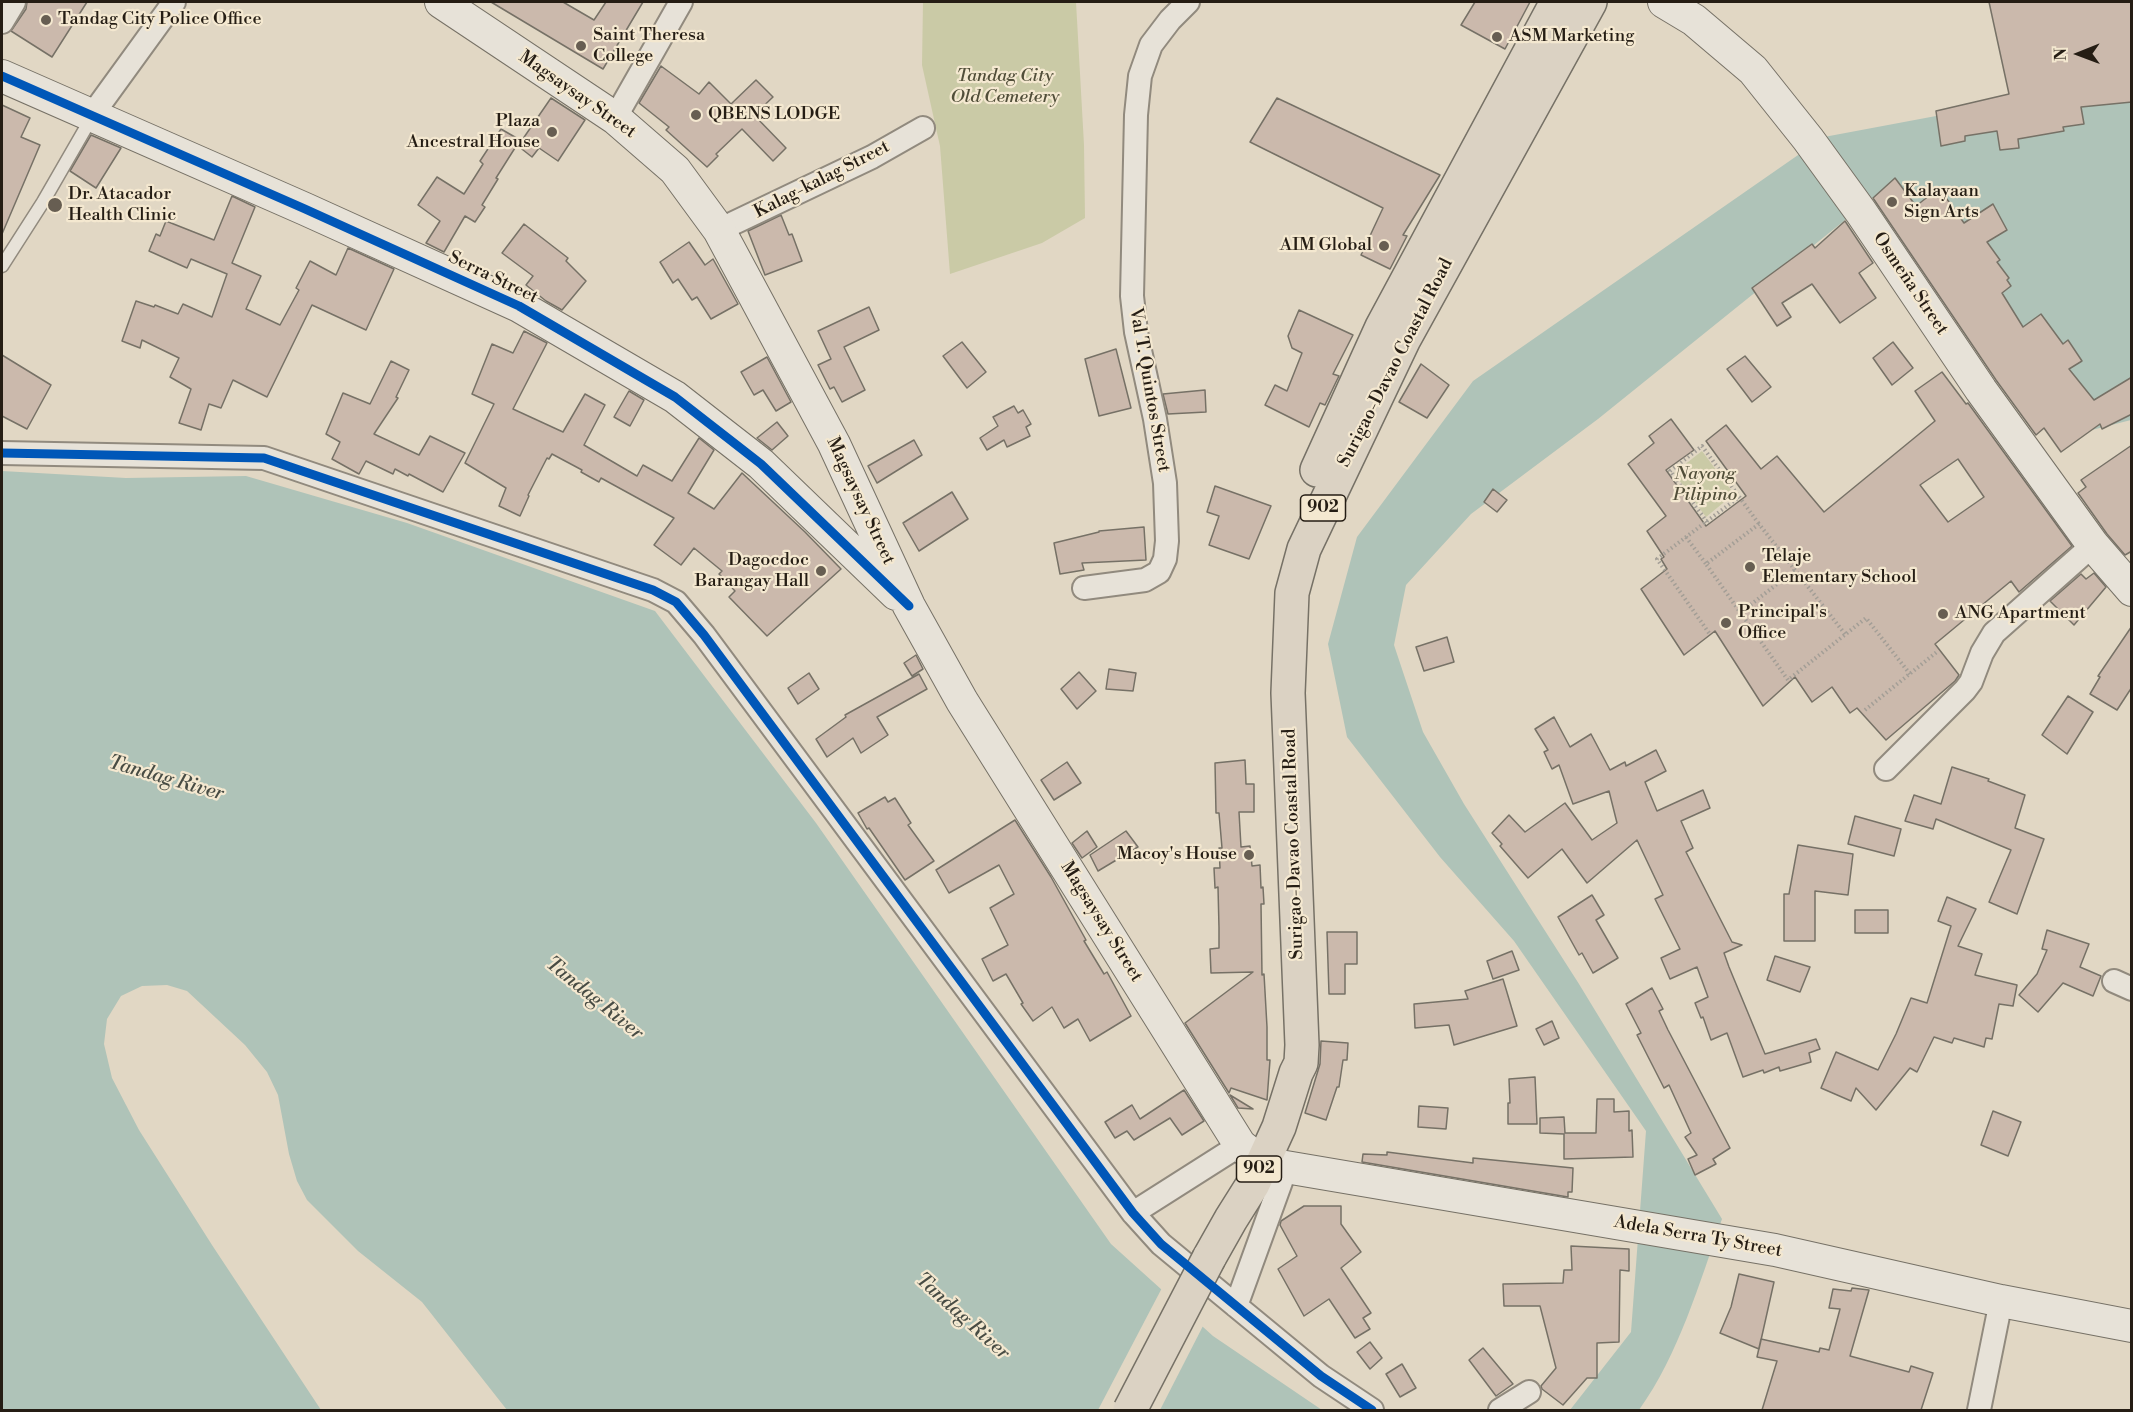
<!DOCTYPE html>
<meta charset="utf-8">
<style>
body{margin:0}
#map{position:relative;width:2133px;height:1412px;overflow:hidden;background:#e1d7c4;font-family:"Libre Bodoni",serif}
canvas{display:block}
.frame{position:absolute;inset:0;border:3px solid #251d14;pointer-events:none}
.north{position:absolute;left:2049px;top:24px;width:60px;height:60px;-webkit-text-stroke:4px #f4e8d0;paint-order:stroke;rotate:269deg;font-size:16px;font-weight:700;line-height:24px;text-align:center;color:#251d14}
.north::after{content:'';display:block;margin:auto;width:21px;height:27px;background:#251d14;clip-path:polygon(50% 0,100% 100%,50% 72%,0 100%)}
</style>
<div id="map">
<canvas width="2133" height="1412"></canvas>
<div class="frame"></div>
<div class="north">N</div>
</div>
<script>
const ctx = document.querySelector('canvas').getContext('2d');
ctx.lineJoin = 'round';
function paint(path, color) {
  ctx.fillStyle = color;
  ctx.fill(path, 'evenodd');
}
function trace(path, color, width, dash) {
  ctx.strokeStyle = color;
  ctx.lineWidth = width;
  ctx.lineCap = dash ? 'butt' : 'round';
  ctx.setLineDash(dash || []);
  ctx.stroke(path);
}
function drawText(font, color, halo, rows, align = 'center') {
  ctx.font = font + ' "Libre Bodoni",serif';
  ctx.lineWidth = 4.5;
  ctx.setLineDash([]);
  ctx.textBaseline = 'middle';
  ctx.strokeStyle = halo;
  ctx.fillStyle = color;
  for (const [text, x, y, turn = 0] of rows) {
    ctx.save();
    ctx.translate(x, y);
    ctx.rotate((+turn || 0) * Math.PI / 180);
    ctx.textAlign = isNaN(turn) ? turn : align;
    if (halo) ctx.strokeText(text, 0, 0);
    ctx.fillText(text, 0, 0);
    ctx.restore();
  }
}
paint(new Path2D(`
 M 923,2 L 1076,2 L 1084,145 L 1085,218 L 1042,243 L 950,274 L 940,146 L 922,65 Z
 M 1702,451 L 1734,494 L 1706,517 L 1674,473 Z`), '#cacaa6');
paint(new Path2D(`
 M 2131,84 L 2131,420 L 2084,432 L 2018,352 L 1896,179 L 1598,419 L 1471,514 L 1406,585 L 1394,645 L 1423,732 L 1464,804 L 1579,984 L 1722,1219 C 1699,1284 1679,1354 1639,1410 L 1570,1410 L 1631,1332 L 1646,1131 L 1514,941 L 1440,857 L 1347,737 L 1328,644 L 1357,537 L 1473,381 L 1824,137 L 1952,113 Z
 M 2,471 L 126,478 L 246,476 L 407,523 L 655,611 L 816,823 L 1111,1244 L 1213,1336 L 1322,1410 L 507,1410 L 422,1302 L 358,1251 L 307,1200 L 297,1181 L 289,1154 L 278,1095 L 267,1072 L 245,1045 L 187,991 L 167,985 L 142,986 L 121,996 L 107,1019 L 104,1044 L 112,1078 L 139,1130 L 212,1245 L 321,1410 L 2,1410 Z`), '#afc3b8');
paint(new Path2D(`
 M 1163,1286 L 1204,1324 L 1160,1410 L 1098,1410 Z`), '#e1d7c4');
const building = new Path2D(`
 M 27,2 L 87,2 L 52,57 L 11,31 L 26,9 Z
 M 491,2 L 563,2 L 594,20 L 606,2 L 643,2 L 603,69 Z
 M 1475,2 L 1530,2 L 1505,49 L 1461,25 Z
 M 1989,2 L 2132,2 L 2132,102 L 2081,107 L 2084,124 L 2063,127 L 2064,131 L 2018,139 L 2019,148 L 2000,150 L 1997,131 L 1965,136 L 1965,141 L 1941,146 L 1936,111 L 2009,94 Z
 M 661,66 L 699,94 L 709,82 L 731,104 L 756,80 L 773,97 L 754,115 L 786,148 L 773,161 L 742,129 L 716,154 L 718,156 L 707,167 L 666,130 L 669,127 L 639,103 Z
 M 551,98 L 585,120 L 558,161 L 539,148 L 532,157 L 518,146 Z
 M 1277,98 L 1440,175 L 1403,235 L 1407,236 L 1390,269 L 1361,255 L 1383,208 L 1250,142 Z
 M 2,105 L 30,118 L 21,137 L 40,145 L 2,234 Z
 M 501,129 L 520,140 L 496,178 L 498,179 L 482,205 L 485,207 L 475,222 L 465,216 L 444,252 L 426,243 L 440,221 L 418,205 L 437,177 L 464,194 L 483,164 L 480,161 Z
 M 91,135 L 121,148 L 96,188 L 70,171 Z
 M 1895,178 L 1916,206 L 1939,188 L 1964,223 L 1993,204 L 2007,230 L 1987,242 L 2000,260 L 1997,262 L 2009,278 L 2007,280 L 2011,286 L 2002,293 L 2023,327 L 2041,314 L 2063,344 L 2068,340 L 2082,361 L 2069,369 L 2094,400 L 2132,377 L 2132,414 L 2102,429 L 2100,424 L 2061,452 L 2044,428 L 2036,435 L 1996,380 L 1873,198 Z
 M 232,196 L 255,207 L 232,263 L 261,276 L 246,309 L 280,325 L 299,290 L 296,288 L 310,261 L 336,275 L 348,248 L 394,269 L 366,330 L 312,305 L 267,397 L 233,380 L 221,408 L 209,404 L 201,430 L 179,423 L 191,389 L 170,377 L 179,358 L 142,340 L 140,348 L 122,341 L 136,301 L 154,307 L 155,305 L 178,314 L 183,304 L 212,317 L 227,274 L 191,259 L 187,268 L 149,251 L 156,234 L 160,236 L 166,221 L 214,240 Z
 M 781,215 L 789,235 L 792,234 L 802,261 L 765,275 L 748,231 Z
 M 1845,221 L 1873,263 L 1859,273 L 1876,298 L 1840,323 L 1812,284 L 1782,303 L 1791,317 L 1777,326 L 1752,288 L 1812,244 L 1815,248 Z
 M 524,224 L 568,258 L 566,261 L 586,281 L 562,310 L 546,301 L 526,285 L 533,276 L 502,253 Z
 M 689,242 L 705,265 L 713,259 L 738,304 L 711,319 L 697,297 L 692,300 L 678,279 L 673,283 L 660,262 Z
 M 869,307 L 879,330 L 844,347 L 865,390 L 842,402 L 834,387 L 830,389 L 818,365 L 831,359 L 818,331 Z
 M 1299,310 L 1353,335 L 1333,374 L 1339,376 L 1336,382 L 1325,405 L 1320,403 L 1309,427 L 1265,405 L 1275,385 L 1287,391 L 1302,353 L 1292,348 L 1288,336 Z
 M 524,331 L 547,343 L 513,409 L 563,432 L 585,394 L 605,405 L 584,445 L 637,476 L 643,465 L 672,481 L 699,438 L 714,450 L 688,493 L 714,509 L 742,473 L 805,532 L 841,569 L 767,636 L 729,597 L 735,591 L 719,574 L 722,571 L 694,548 L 681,565 L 654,545 L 674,518 L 601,478 L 599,482 L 581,472 L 582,470 L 552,454 L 549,459 L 547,458 L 528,495 L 529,496 L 520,516 L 499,506 L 506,488 L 465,463 L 494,404 L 472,394 L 492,344 L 513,353 Z
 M 962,342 L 986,372 L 967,388 L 943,356 Z
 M 1893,342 L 1913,368 L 1892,385 L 1873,358 Z
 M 1116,349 L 1131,408 L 1099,416 L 1085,359 Z
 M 2,355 L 51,385 L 27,429 L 2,416 Z
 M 1745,356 L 1771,387 L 1752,402 L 1727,369 Z
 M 767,357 L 791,402 L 776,411 L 763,390 L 754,395 L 741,372 Z
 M 391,361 L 409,370 L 396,397 L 398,398 L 374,434 L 419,455 L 430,436 L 465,453 L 443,492 L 409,474 L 408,476 L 395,469 L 393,474 L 366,461 L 359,474 L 332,459 L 340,442 L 326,434 L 343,393 L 370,404 Z
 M 1421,364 L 1449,385 L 1427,418 L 1399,402 Z
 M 1942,372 L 1966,404 L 1968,403 L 2072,546 L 2019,592 L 2011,581 L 1935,644 L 1959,675 L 1955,681 L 1886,740 L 1857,708 L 1850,713 L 1832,687 L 1812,702 L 1795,677 L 1763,706 L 1715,631 L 1684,655 L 1641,589 L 1667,569 L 1661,559 L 1664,557 L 1647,531 L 1666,516 L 1628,464 L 1654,443 L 1649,436 L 1671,419 L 1694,450 L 1666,470 L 1706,526 L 1746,496 L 1706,441 L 1726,425 L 1761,469 L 1777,456 L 1824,512 L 1935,421 L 1915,391 ZM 1958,459 L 1984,497 L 1948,522 L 1920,485 Z
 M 1205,390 L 1206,412 L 1168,414 L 1163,394 Z
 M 629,391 L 644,400 L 630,426 L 614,417 Z
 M 1014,406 L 1018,413 L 1023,410 L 1031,424 L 1026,427 L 1030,436 L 1007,447 L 1004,440 L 987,450 L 980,438 L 998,426 L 993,417 Z
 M 777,422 L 788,436 L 772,450 L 757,438 Z
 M 914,440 L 922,455 L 877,483 L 868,466 Z
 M 2132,445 L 2132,551 L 2125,555 L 2107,534 L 2078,493 L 2086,487 L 2081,480 Z
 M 1215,486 L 1271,506 L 1249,559 L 1209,545 L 1219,516 L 1207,512 Z
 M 1493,489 L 1507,500 L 1497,512 L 1484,502 Z
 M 952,492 L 968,519 L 919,551 L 903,523 Z
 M 1144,527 L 1146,560 L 1082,563 L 1084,570 L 1060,574 L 1054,543 L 1099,532 L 1099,531 Z
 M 2094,573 L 2106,587 L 2074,625 L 2050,601 L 2081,574 L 2086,579 Z
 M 2132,626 L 2132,687 L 2117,710 L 2090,694 L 2100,677 L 2098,676 Z
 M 1447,637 L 1454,662 L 1424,671 L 1416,647 Z
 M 916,655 L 923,669 L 912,676 L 904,663 Z
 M 1109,669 L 1136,673 L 1133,691 L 1106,689 Z
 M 1079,672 L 1096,691 L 1077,709 L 1061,689 Z
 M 809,673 L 819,689 L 798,704 L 788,688 Z
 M 919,674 L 927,689 L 877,717 L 888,735 L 861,753 L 853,738 L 827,757 L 816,739 L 846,717 L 845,715 Z
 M 2068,696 L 2093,712 L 2067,754 L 2042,735 Z
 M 1554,717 L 1570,747 L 1591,734 L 1610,770 L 1625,762 L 1626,766 L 1656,750 L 1666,771 L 1645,782 L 1657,811 L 1703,790 L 1710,808 L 1681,821 L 1693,848 L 1686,852 L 1732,942 L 1742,945 L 1724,953 L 1729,967 L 1765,1054 L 1816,1039 L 1820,1049 L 1809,1053 L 1811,1062 L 1780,1071 L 1779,1067 L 1764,1073 L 1763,1070 L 1743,1077 L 1727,1033 L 1711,1040 L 1703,1017 L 1701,1018 L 1695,1003 L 1708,997 L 1697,967 L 1670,979 L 1661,958 L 1680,949 L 1655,899 L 1663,895 L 1637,840 L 1587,883 L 1562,849 L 1528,878 L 1500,846 L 1502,844 L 1492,833 L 1509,815 L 1525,832 L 1565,803 L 1592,840 L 1617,823 L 1609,791 L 1573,804 L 1559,765 L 1552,769 L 1544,752 L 1548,750 L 1535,729 Z
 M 1245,760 L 1246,784 L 1254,784 L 1254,812 L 1239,812 L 1241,847 L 1250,846 L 1252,866 L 1260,865 L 1261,888 L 1263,887 L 1264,904 L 1261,904 L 1262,975 L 1264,974 L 1267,1027 L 1267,1060 L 1270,1060 L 1267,1100 L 1231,1088 L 1229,1093 L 1185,1023 L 1253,972 L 1211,973 L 1210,949 L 1219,948 L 1219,928 L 1218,887 L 1215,888 L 1214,868 L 1220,868 L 1219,848 L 1222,848 L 1219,813 L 1216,813 L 1215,763 Z
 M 1067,762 L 1081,783 L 1054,800 L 1041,780 Z
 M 1952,767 L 1989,779 L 1988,781 L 2025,795 L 2015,828 L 2044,839 L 2017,914 L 1989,902 L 2011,850 L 1936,819 L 1933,829 L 1905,821 L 1914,795 L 1941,804 Z
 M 885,797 L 888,802 L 895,798 L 911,823 L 908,825 L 934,861 L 905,880 L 869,828 L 867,829 L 858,813 Z
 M 1855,816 L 1901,829 L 1894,856 L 1848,844 Z
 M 1015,820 L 1051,877 L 1086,940 L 1084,941 L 1104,974 L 1107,972 L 1131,1016 L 1090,1041 L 1078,1019 L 1064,1028 L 1052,1007 L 1033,1021 L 1021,1004 L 1023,1003 L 1006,974 L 993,981 L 982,959 L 1008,945 L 990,908 L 1014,894 L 999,865 L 949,893 L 936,870 Z
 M 1087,831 L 1097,847 L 1082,858 L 1072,843 Z
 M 1126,831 L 1138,847 L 1098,871 L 1090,855 Z
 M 1798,845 L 1853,854 L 1848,895 L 1815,891 L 1815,941 L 1784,941 L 1784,894 L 1789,894 Z
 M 1592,895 L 1604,915 L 1596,920 L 1618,958 L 1593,973 L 1582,953 L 1579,955 L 1558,917 Z
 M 1947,897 L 1976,909 L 1958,946 L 1982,954 L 1975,975 L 2017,985 L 2013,1006 L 1999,1004 L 1992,1039 L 1986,1038 L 1984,1047 L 1954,1038 L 1952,1043 L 1934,1037 L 1917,1072 L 1910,1068 L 1876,1110 L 1856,1088 L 1851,1101 L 1821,1088 L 1836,1052 L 1878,1070 L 1896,1034 L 1911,998 L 1927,1003 L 1951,926 L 1938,921 Z
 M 1855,910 L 1888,910 L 1888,933 L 1855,933 Z
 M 2047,930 L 2089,944 L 2080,967 L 2101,976 L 2093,996 L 2063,983 L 2038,1012 L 2019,995 L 2037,974 L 2047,950 L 2042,949 Z
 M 1327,932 L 1357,932 L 1357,964 L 1345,964 L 1345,994 L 1329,994 Z
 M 1512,951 L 1519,970 L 1493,979 L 1487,961 Z
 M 1775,956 L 1810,967 L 1800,992 L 1767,980 Z
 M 1503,979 L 1517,1026 L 1454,1045 L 1449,1025 L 1415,1028 L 1414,1004 L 1468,999 L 1465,991 Z
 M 1652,988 L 1663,1009 L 1659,1011 L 1668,1030 L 1730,1148 L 1713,1159 L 1716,1164 L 1695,1175 L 1688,1159 L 1697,1155 L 1685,1137 L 1691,1133 L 1669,1085 L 1664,1088 L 1637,1035 L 1641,1033 L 1626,1004 Z
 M 1552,1021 L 1559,1038 L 1544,1045 L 1536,1029 Z
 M 1321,1041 L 1348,1043 L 1347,1060 L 1343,1060 L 1339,1087 L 1337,1087 L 1326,1120 L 1305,1113 L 1320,1064 Z
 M 1535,1077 L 1537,1124 L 1508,1124 L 1508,1103 L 1510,1103 L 1509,1079 Z
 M 1184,1090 L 1204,1121 L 1182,1135 L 1170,1118 L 1134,1140 L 1127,1131 L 1115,1138 L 1105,1122 L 1132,1105 L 1140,1119 Z
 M 1230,1095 L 1253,1109 L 1238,1108 Z
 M 1597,1099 L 1614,1099 L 1614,1112 L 1629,1111 L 1629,1131 L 1632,1130 L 1633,1157 L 1564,1159 L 1564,1134 L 1540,1133 L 1540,1118 L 1564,1117 L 1565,1133 L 1596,1133 Z
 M 1419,1106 L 1448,1108 L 1446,1129 L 1418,1127 Z
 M 1993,1111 L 2021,1122 L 2008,1156 L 1981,1145 Z
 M 1387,1152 L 1473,1163 L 1473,1158 L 1573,1168 L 1572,1192 L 1568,1192 L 1568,1197 L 1362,1162 L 1363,1154 L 1387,1155 Z
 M 1304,1206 L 1341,1206 L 1341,1224 L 1361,1252 L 1341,1268 L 1371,1313 L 1363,1318 L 1370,1329 L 1355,1338 L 1329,1299 L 1304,1316 L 1278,1269 L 1297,1256 L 1280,1225 L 1281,1221 Z
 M 1571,1246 L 1629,1249 L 1629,1271 L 1620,1270 L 1619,1342 L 1597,1343 L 1597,1378 L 1587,1378 L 1563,1405 L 1542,1389 L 1541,1386 L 1556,1368 L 1540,1306 L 1504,1306 L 1503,1284 L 1563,1283 L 1564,1270 L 1572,1270 Z
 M 1739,1274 L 1774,1282 L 1759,1349 L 1720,1333 L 1731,1307 Z
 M 1852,1288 L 1869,1290 L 1850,1356 L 1909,1372 L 1911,1366 L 1933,1373 L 1921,1410 L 1762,1410 L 1777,1361 L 1757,1357 L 1761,1339 L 1819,1352 L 1820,1348 L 1829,1350 L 1840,1309 L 1829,1308 L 1833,1289 L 1851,1291 Z
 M 1370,1342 L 1382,1358 L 1370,1369 L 1357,1352 Z
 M 1483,1348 L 1513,1384 L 1496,1396 L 1469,1360 Z
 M 1402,1364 L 1416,1388 L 1400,1397 L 1386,1374 Z`);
paint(building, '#cbb9ac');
trace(building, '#767166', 1.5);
const lane = new Path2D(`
 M 2,266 L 43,202 L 92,117`);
const street = new Path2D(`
 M 2,22 L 14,2
 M 92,115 L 174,2
 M 615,118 L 681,2
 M 719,230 L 872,157 L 923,128
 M 2,453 L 264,458 L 653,590 L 676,602 L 704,635 L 1133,1213 L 1161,1244 L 1321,1376 L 1372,1410
 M 1084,588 L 1145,580 L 1159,572 L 1165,559 L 1167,541 L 1165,483 L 1155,419 L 1136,332 L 1132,296 L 1136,115 L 1140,76 L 1151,45 L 1170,20 L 1188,2
 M 1886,769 L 1965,690 L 1971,682 L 1982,653 L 1994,633 L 2093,545
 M 2114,981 L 2132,989
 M 1133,1213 L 1240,1145
 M 1236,1306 L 1286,1168
 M 1500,1410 L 1529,1392
 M 1979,1410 L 2001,1301`);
const secondary = new Path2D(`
 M 441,2 L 615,118 L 675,170 L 719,230 L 834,444 L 909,606 L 962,701 L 1240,1145 L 1262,1163 L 1775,1250 L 2001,1301 L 2132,1326
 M 1664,2 L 1694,20 L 1753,70 L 1808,139 L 1861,212 L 1981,390 L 2093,545 L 2132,590
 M 2,76 L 305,209 L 519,306 L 675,397 L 761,464 L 896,594`);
const highway = new Path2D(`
 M 1317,470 L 1382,327 L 1557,2
 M 1209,1258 L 1231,1219 L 1253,1184 L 1279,1127 L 1296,1073 L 1301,1063 L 1302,1045 L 1288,693 L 1292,593 L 1304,549 L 1404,339 L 1590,2`);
trace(lane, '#918a7e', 15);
trace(street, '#918a7e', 26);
trace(secondary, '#767166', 34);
trace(highway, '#767166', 36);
trace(new Path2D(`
 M 1707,522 L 1670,471 L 1702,446 L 1759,524
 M 1686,537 L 1706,564
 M 1740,613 L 1795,570
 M 1709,633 L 1657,559 L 1739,497
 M 1845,634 L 1759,524 L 1706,564 L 1788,680 L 1866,618 L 1910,674
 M 1865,710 L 1938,651`), '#a39e96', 4, [1.5, 3]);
trace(lane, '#e7e2d8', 12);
trace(street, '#e7e2d8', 22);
trace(secondary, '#e7e2d8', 32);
trace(highway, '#dbd2c3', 33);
const highwayBridge = new Path2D(`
 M 1130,1410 L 1209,1258`);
trace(highwayBridge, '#767166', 36, []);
trace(highwayBridge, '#dbd2c3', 33);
trace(new Path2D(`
 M 2,76 L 305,209 L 519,306 L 675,397 L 761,464 L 909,606
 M 2,453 L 264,458 L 653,590 L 676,602 L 704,635 L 1133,1213 L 1161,1244 L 1321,1376 L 1372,1410`), '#0057b8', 9);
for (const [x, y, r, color] of [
 [46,20,6,"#675e52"],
 [1497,37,6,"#675e52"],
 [581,46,6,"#675e52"],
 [696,115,6,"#675e52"],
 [552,132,6,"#675e52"],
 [1892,202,6,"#675e52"],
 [55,205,8,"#675e52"],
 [1384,246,6,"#675e52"],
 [1750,567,6,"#675e52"],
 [821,571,6,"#675e52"],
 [1943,614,6,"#675e52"],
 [1726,623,6,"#675e52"],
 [1249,855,6,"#675e52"]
]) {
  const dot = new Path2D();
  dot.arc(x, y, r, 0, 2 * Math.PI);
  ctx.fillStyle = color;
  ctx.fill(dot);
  trace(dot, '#f4e8d0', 2);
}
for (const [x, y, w] of [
 [1323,508,45],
 [1259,1169,45]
]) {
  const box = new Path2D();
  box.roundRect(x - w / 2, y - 13, w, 26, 4.5);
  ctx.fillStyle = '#f4e8d0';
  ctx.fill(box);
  trace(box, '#251d14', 1.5);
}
drawText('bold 16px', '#251d14', null, [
 ["902",1323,508],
 ["902",1259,1169]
]);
drawText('18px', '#251d14', '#f4e8d0', [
 ["Tandag City Police Office",58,20],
 ["Saint Theresa",593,36],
 ["College",593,57],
 ["ASM Marketing",1509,37],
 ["QBENS LODGE",708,115],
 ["Plaza",540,122,"right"],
 ["Ancestral House",540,143,"right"],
 ["Kalayaan",1904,192],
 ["Sign Arts",1904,213],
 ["Dr. Atacador",68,195],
 ["Health Clinic",68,216],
 ["AIM Global",1372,246,"right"],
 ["Telaje",1762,557],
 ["Elementary School",1762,578],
 ["Dagocdoc",809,561,"right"],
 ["Barangay Hall",809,582,"right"],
 ["Principal's",1738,613],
 ["Office",1738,634],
 ["ANG Apartment",1955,614],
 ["Macoy's House",1237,855,"right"]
], 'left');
drawText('italic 18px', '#514e39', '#f4e8d0', [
 ["Tandag City",1005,77],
 ["Old Cemetery",1005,98],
 ["Nayong",1705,475],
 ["Pilipino",1705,496]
]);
drawText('18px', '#251d14', '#f4e8d0', [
 ["Magsaysay Street",577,95,35],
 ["Kalag-kalag Street",822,180,-27],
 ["Serra Street",493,278,26],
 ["Osmeña Street",1910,284,56],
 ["Surigao-Davao Coastal Road",1396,363,-63],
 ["Val T. Quintos Street",1149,390,80],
 ["Magsaysay Street",860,501,65],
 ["Surigao-Davao Coastal Road",1294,844,-92],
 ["Magsaysay Street",1101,922,58],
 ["Adela Serra Ty Street",1698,1237,10]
]);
drawText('italic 20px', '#484c44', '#f4e8d0', [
 ["Tandag River",166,779,16],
 ["Tandag River",594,999,39],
 ["Tandag River",962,1317,42]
]);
</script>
